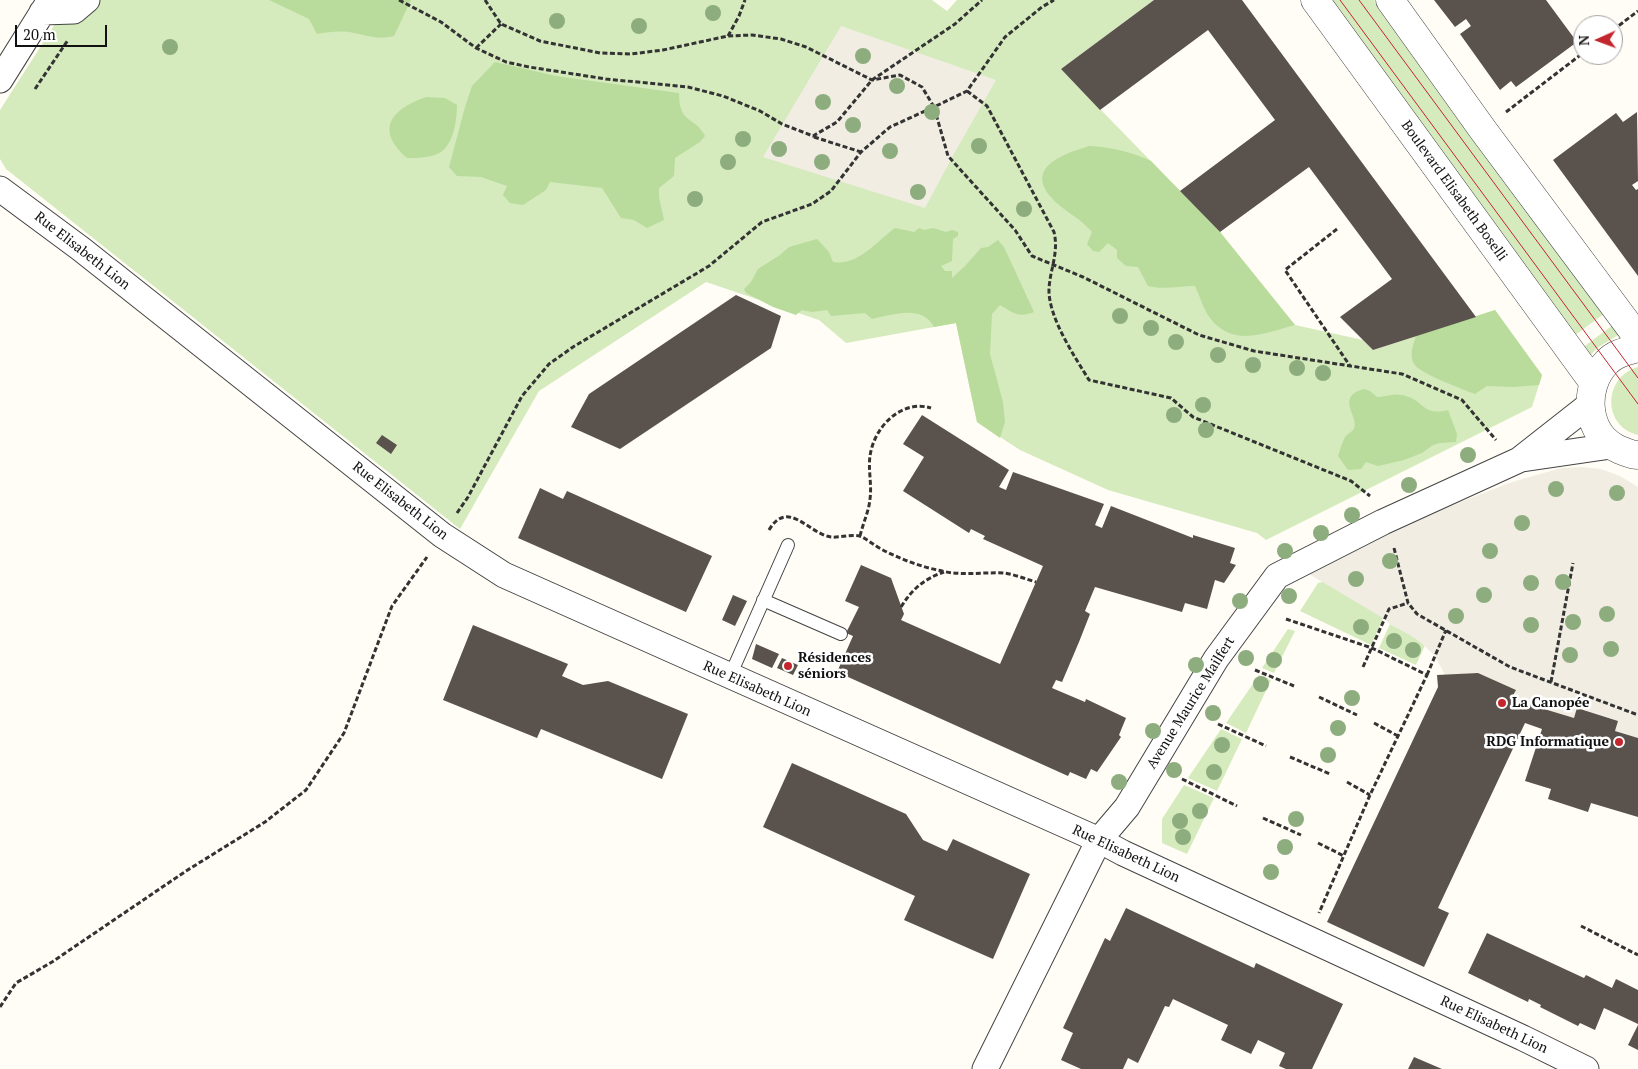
<!DOCTYPE html>
<meta charset="utf-8">
<style>
body{margin:0}
#map{position:relative;width:1638px;height:1069px;overflow:hidden;background:#fffdf5;font-family:"PT Serif",serif}
canvas{display:block}
.north{position:absolute;left:1573px;top:15px;width:50px;height:50px;box-sizing:border-box;background:#fff;border:1px solid #a0a0a0;border-radius:50%;rotate:268deg;font-size:14px;font-weight:700;line-height:20px;text-align:center;color:#111}
.north::after{content:'';display:block;margin:auto;width:18px;height:22px;background:#c4262e;clip-path:polygon(50% 0,100% 100%,50% 72%,0 100%)}
.scale{position:absolute;left:15px;top:25px;width:92px;height:22px;box-sizing:border-box;border:2px solid #111;border-top:0;padding-left:6px;font-size:15px;line-height:18px;white-space:nowrap;color:#111;-webkit-text-stroke:4px #fff;paint-order:stroke}
</style>
<div id="map">
<canvas width="1638" height="1069"></canvas>
<div class="north">N</div>
<div class="scale">20 m</div>
</div>
<script>
const ctx = document.querySelector('canvas').getContext('2d');
ctx.lineJoin = 'round';
function paint(path, color) {
  ctx.fillStyle = color;
  ctx.fill(path, 'evenodd');
}
function trace(path, color, width, dash) {
  ctx.strokeStyle = color;
  ctx.lineWidth = width;
  ctx.lineCap = dash ? 'butt' : 'round';
  ctx.setLineDash(dash || []);
  ctx.stroke(path);
}
function drawText(font, color, halo, rows, align = 'center') {
  ctx.font = font + ' "PT Serif",serif';
  ctx.lineWidth = 5;
  ctx.setLineDash([]);
  ctx.textBaseline = 'middle';
  ctx.strokeStyle = halo;
  ctx.fillStyle = color;
  for (const [text, x, y, turn = 0] of rows) {
    ctx.save();
    ctx.translate(x, y);
    ctx.rotate((+turn || 0) * Math.PI / 180);
    ctx.textAlign = isNaN(turn) ? turn : align;
    if (halo) ctx.strokeText(text, 0, 0);
    ctx.fillText(text, 0, 0);
    ctx.restore();
  }
}
paint(new Path2D(`
 M 86,0 L 932,0 L 947,11 L 957,0 L 1154,0 L 1061,69 L 1220,232 L 1295,325 L 1363,340 L 1373,350 L 1495,310 L 1542,375 L 1532,407 L 1266,540 L 1257,533 L 1108,490 L 1020,450 L 977,422 L 956,323 L 846,343 L 819,320 L 706,282 L 539,391 L 460,529 L 6,169 L 0,159 L 0,110 L 55,24 Z
 M 1326,0 L 1374,0 L 1605,313 L 1574,336 Z
 M 1613,325 L 1620,334 L 1597,348 L 1589,357 L 1582,348 Z
 M 1638,367 L 1638,435 C 1602,426 1603,377 1638,367 Z
 M 1326,581 L 1361,602 L 1383,618 L 1371,645 L 1300,611 L 1318,583 Z
 M 1390,624 L 1409,634 L 1425,645 L 1416,665 L 1379,648 Z
 M 1288,629 L 1295,631 L 1274,673 L 1262,668 Z
 M 1259,675 L 1271,680 L 1246,733 L 1226,723 Z
 M 1221,729 L 1242,739 L 1217,791 L 1188,778 Z
 M 1184,785 L 1214,798 L 1187,854 L 1162,843 L 1162,819 Z`), '#d5ebbd');
paint(new Path2D(`
 M 269,0 L 411,0 L 394,36 C 379,40 369,36 354,33 C 342,30 329,32 317,34 L 309,19 Z
 M 495,62 L 556,76 L 679,93 C 679,125 695,116 705,136 L 700,142 L 675,158 L 674,176 L 659,188 L 659,197 L 664,220 L 647,228 L 634,220 L 621,218 L 602,188 L 550,182 L 546,190 L 523,205 L 510,203 L 503,195 L 507,186 L 481,177 L 457,176 L 449,167 L 465,107 L 472,86 Z
 M 426,97 L 445,98 L 457,105 C 457,119 454,143 441,152 C 431,158 418,158 407,158 C 374,129 392,109 426,97 Z
 M 1089,146 C 1111,147 1131,152 1151,161 L 1220,232 L 1295,325 C 1265,333 1233,348 1210,318 C 1203,309 1200,296 1195,286 C 1178,286 1165,290 1148,286 L 1138,267 L 1126,266 L 1117,258 L 1117,250 L 1108,243 L 1099,252 L 1093,251 L 1087,244 L 1092,232 C 1088,227 1083,223 1078,219 C 1069,212 1058,206 1051,197 C 1024,166 1067,153 1089,146 Z
 M 895,228 L 914,232 L 919,228 L 924,230 L 933,228 L 946,232 L 952,230 L 958,232 L 958,236 L 953,239 L 952,261 L 941,266 L 945,271 L 952,271 L 952,278 L 965,266 L 981,248 L 988,247 L 998,240 L 1004,247 L 1034,312 C 1019,318 1013,313 1000,305 L 992,314 L 990,354 L 1003,402 L 1005,422 L 1000,438 L 977,422 L 956,323 L 934,327 C 922,304 892,315 872,319 L 865,313 L 831,316 L 827,310 L 812,312 L 802,310 L 796,315 L 773,307 L 746,293 L 744,289 L 751,282 L 758,269 L 780,255 L 789,247 L 817,239 L 829,252 L 833,262 C 858,266 876,242 895,228 Z
 M 1495,310 L 1542,375 L 1539,385 L 1514,387 L 1487,386 L 1475,394 C 1464,390 1419,373 1414,364 C 1409,355 1413,345 1416,336 Z
 M 1364,389 L 1370,391 L 1377,397 C 1385,397 1394,393 1401,395 C 1424,398 1421,417 1448,410 L 1457,434 L 1456,442 L 1440,443 L 1433,445 L 1422,453 L 1404,460 L 1378,466 L 1366,462 L 1361,469 L 1348,470 L 1338,456 C 1340,450 1342,443 1345,437 C 1347,434 1352,432 1354,429 C 1360,417 1334,397 1364,389 Z`), '#b9dc9c');
paint(new Path2D(`
 M 841,26 L 996,80 L 955,152 L 925,208 L 763,157 Z
 M 1581,467 L 1601,469 L 1620,476 L 1638,487 L 1638,738 L 1615,731 L 1618,721 L 1578,708 L 1574,718 L 1511,699 L 1516,690 L 1478,673 L 1445,675 L 1435,656 L 1417,639 L 1390,624 L 1383,618 L 1309,574 L 1422,517 L 1512,482 L 1561,468 Z`), '#f1ede2');
paint(new Path2D(`
 M 1154,0 L 1242,0 L 1476,317 L 1373,350 L 1340,317 L 1392,279 L 1309,167 L 1220,232 L 1180,191 L 1275,120 L 1208,30 L 1100,110 L 1061,69 Z
 M 1434,0 L 1546,0 L 1577,42 L 1516,87 L 1511,81 L 1500,90 L 1460,34 L 1471,26 L 1466,19 L 1455,27 Z
 M 1637,112 L 1638,181 L 1632,185 L 1636,190 L 1638,189 L 1638,276 L 1553,160 L 1616,113 L 1623,122 Z
 M 736,295 L 781,316 L 771,348 L 620,449 L 571,427 L 589,394 Z
 M 922,415 L 1009,470 L 999,487 L 1006,490 L 1013,472 L 1104,504 L 1095,525 L 1102,528 L 1111,506 L 1193,538 L 1193,535 L 1235,548 L 1230,563 L 1236,565 L 1224,583 L 1215,580 L 1207,609 L 1185,603 L 1182,612 L 1095,587 L 1085,611 L 1090,614 L 1079,642 L 1062,682 L 1056,680 L 1052,688 L 1085,702 L 1086,699 L 1126,718 L 1119,735 L 1121,737 L 1097,772 L 1091,769 L 1086,779 L 1070,772 L 1068,776 L 837,672 L 853,636 L 846,633 L 859,607 L 845,601 L 861,565 L 891,578 L 904,614 L 901,620 L 1000,664 L 1043,566 L 983,539 L 985,536 L 971,529 L 969,533 L 903,491 L 924,457 L 903,444 Z
 M 382,435 L 397,445 L 391,454 L 376,443 Z
 M 540,488 L 563,499 L 567,491 L 712,556 L 686,612 L 518,538 Z
 M 733,595 L 747,601 L 735,626 L 722,620 Z
 M 473,625 L 568,664 L 562,676 L 583,685 L 608,681 L 688,714 L 662,779 L 541,729 L 537,738 L 443,700 Z
 M 756,644 L 779,654 L 772,668 L 752,659 Z
 M 782,658 L 798,665 L 793,675 L 777,668 Z
 M 1478,673 L 1516,690 L 1511,699 L 1574,718 L 1577,708 L 1618,721 L 1615,731 L 1638,738 L 1638,817 L 1591,803 L 1588,812 L 1548,799 L 1551,789 L 1525,781 L 1542,729 L 1525,723 L 1438,908 L 1449,913 L 1424,967 L 1327,922 L 1438,687 L 1437,675 Z
 M 792,763 L 906,814 L 923,840 L 947,851 L 953,839 L 1030,874 L 993,959 L 904,920 L 915,896 L 763,827 Z
 M 1126,908 L 1254,968 L 1256,963 L 1343,1004 L 1312,1069 L 1286,1069 L 1279,1066 L 1285,1053 L 1258,1040 L 1251,1054 L 1221,1040 L 1228,1025 L 1173,999 L 1169,1007 L 1165,1006 L 1138,1063 L 1128,1058 L 1123,1069 L 1081,1069 L 1061,1060 L 1073,1033 L 1063,1028 L 1105,938 L 1110,941 Z
 M 1487,933 L 1584,978 L 1586,975 L 1612,988 L 1616,979 L 1638,990 L 1638,1024 L 1604,1008 L 1595,1030 L 1580,1023 L 1578,1026 L 1540,1007 L 1541,1005 L 1529,999 L 1528,1002 L 1468,973 Z
 M 1638,1025 L 1638,1050 L 1628,1045 Z
 M 1414,1057 L 1442,1069 L 1408,1069 Z`), '#5a524d');
const service = new Path2D(`
 M 763,600 L 841,634
 M 730,676 L 788,545`);
const minor = new Path2D(`
 M 42,12 L 74,11 L 87,0
 M 0,80 L 50,0
 M 0,189 L 81,249 L 442,535 L 504,575 L 1099,840 L 1123,853 L 1523,1038 L 1586,1069
 M 1522,459 L 1611,446
 M 985,1069 L 1099,840 L 1127,807 L 1216,659 L 1277,576 L 1383,522 L 1519,460 L 1589,405`);
const tertiary = new Path2D(`
 M 1315,0 L 1593,382
 M 1390,0 L 1483,130 L 1638,338
 M 1638,348 C 1627,351 1615,353 1607,362 C 1582,387 1585,435 1620,450 C 1626,452 1631,455 1638,455`);
trace(service, '#444', 14);
trace(minor, '#444', 27);
trace(tertiary, '#444', 29);
trace(new Path2D(`
 M 399,0 L 441,22 L 476,48 L 506,62 L 529,67 L 606,79 L 688,87 L 723,96 L 760,111 L 782,124 L 813,136 L 837,122 L 872,80 L 955,24 L 982,0
 M 485,0 L 501,24 L 540,41 L 600,53 L 631,54 L 663,50 L 728,36 L 752,35 L 781,39 L 806,47 L 872,80 L 900,75 L 922,87 L 934,107 L 967,91 L 1005,37 L 1042,7 L 1054,0
 M 1613,30 L 1638,11
 M 728,36 L 739,16 L 745,0
 M 476,48 L 501,24
 M 35,89 L 68,40
 M 967,91 L 987,106 L 1054,232 C 1059,253 1050,269 1049,289 C 1048,317 1075,357 1089,380 L 1171,398 L 1193,417 L 1351,481 L 1370,496
 M 1506,112 L 1583,53
 M 814,137 L 861,152
 M 1337,229 L 1285,270 L 1350,366
 M 457,513 L 468,497 L 522,396 L 549,364 L 573,347 L 709,266 L 762,222 L 812,204 L 831,191 L 861,152 L 890,127 L 934,107 L 948,156 L 1015,230 L 1032,256 L 1083,277 L 1199,335 L 1254,351 L 1402,374 L 1462,400 L 1496,440
 M 769,530 C 788,498 809,534 831,537 C 841,538 853,533 862,537 C 868,540 874,545 881,549 C 900,559 921,567 942,571 C 963,576 982,572 1003,573 C 1014,574 1025,579 1036,582
 M 860,536 C 863,523 869,511 870,499 C 872,484 868,470 870,456 C 874,427 901,399 931,408
 M 1394,548 L 1408,603 L 1417,614 L 1510,667 L 1638,715
 M 901,607 C 912,589 924,579 944,572
 M 1286,619 L 1372,648 L 1427,675 L 1370,795 L 1319,913
 M 1363,667 L 1389,609 L 1408,603
 M 1255,670 L 1294,686
 M 1427,675 L 1446,630
 M 1551,682 L 1573,563
 M 1319,697 L 1357,715
 M 1374,723 L 1398,736
 M 1218,724 L 1266,746
 M 1290,757 L 1330,774
 M 1182,779 L 1237,806
 M 1347,782 L 1370,795
 M 1263,818 L 1301,835
 M 1318,843 L 1344,856
 M 1581,926 L 1638,955
 M 0,1007 L 16,983 L 52,962 L 186,871 L 265,822 L 306,790 L 344,733 L 392,606 L 427,557`), '#333', 3, [5, 2.5]);
trace(service, '#fff', 12);
trace(minor, '#fff', 25);
trace(tertiary, '#fff', 28);
trace(new Path2D(`
 M 1340,0 L 1638,404
 M 1359,0 L 1638,378`), '#c4262e', 1);
ctx.fillStyle = '#8dad7f';
for (const [x, y] of [
 [713,13],
 [557,21],
 [639,26],
 [170,47],
 [863,56],
 [897,86],
 [823,102],
 [932,112],
 [853,125],
 [743,139],
 [979,146],
 [779,149],
 [890,151],
 [728,162],
 [822,162],
 [918,192],
 [695,199],
 [1024,209],
 [1120,316],
 [1151,328],
 [1176,342],
 [1218,355],
 [1253,365],
 [1297,368],
 [1323,373],
 [1203,405],
 [1174,415],
 [1206,430],
 [1468,455],
 [1409,485],
 [1556,489],
 [1617,493],
 [1352,515],
 [1522,523],
 [1321,533],
 [1285,551],
 [1490,551],
 [1390,561],
 [1356,579],
 [1563,582],
 [1531,583],
 [1484,595],
 [1289,596],
 [1240,601],
 [1607,614],
 [1456,616],
 [1573,622],
 [1531,625],
 [1361,627],
 [1394,641],
 [1611,649],
 [1413,650],
 [1570,655],
 [1246,658],
 [1274,660],
 [1196,665],
 [1261,684],
 [1352,698],
 [1213,713],
 [1338,728],
 [1153,731],
 [1222,745],
 [1328,755],
 [1174,770],
 [1214,772],
 [1119,782],
 [1200,811],
 [1296,819],
 [1180,821],
 [1183,837],
 [1285,847],
 [1271,872]
]) {
  ctx.beginPath();
  ctx.arc(x, y, 8, 0, 2 * Math.PI);
  ctx.fill();
}
for (const [x, y, r, color] of [
 [788,666,5,"#c4262e"],
 [1502,703,5,"#c4262e"],
 [1619,742,5,"#c4262e"]
]) {
  const dot = new Path2D();
  dot.arc(x, y, r, 0, 2 * Math.PI);
  ctx.fillStyle = color;
  ctx.fill(dot);
  trace(dot, '#fff', 2);
}
drawText('14px', '#111', '#fff', [
 ["Boulevard Elisabeth Boselli",1454,191,54],
 ["Rue Elisabeth Lion",82,251,38],
 ["Rue Elisabeth Lion",400,501,38],
 ["Rue Elisabeth Lion",757,689,24],
 ["Avenue Maurice Mailfert",1191,703,-58],
 ["Rue Elisabeth Lion",1126,854,25],
 ["Rue Elisabeth Lion",1494,1025,25]
]);
drawText('bold 14px', '#111', '#fff', [
 ["Résidences",798,658],
 ["séniors",798,674],
 ["La Canopée",1512,703],
 ["RDG Informatique",1609,742,"right"]
], 'left');
</script>
